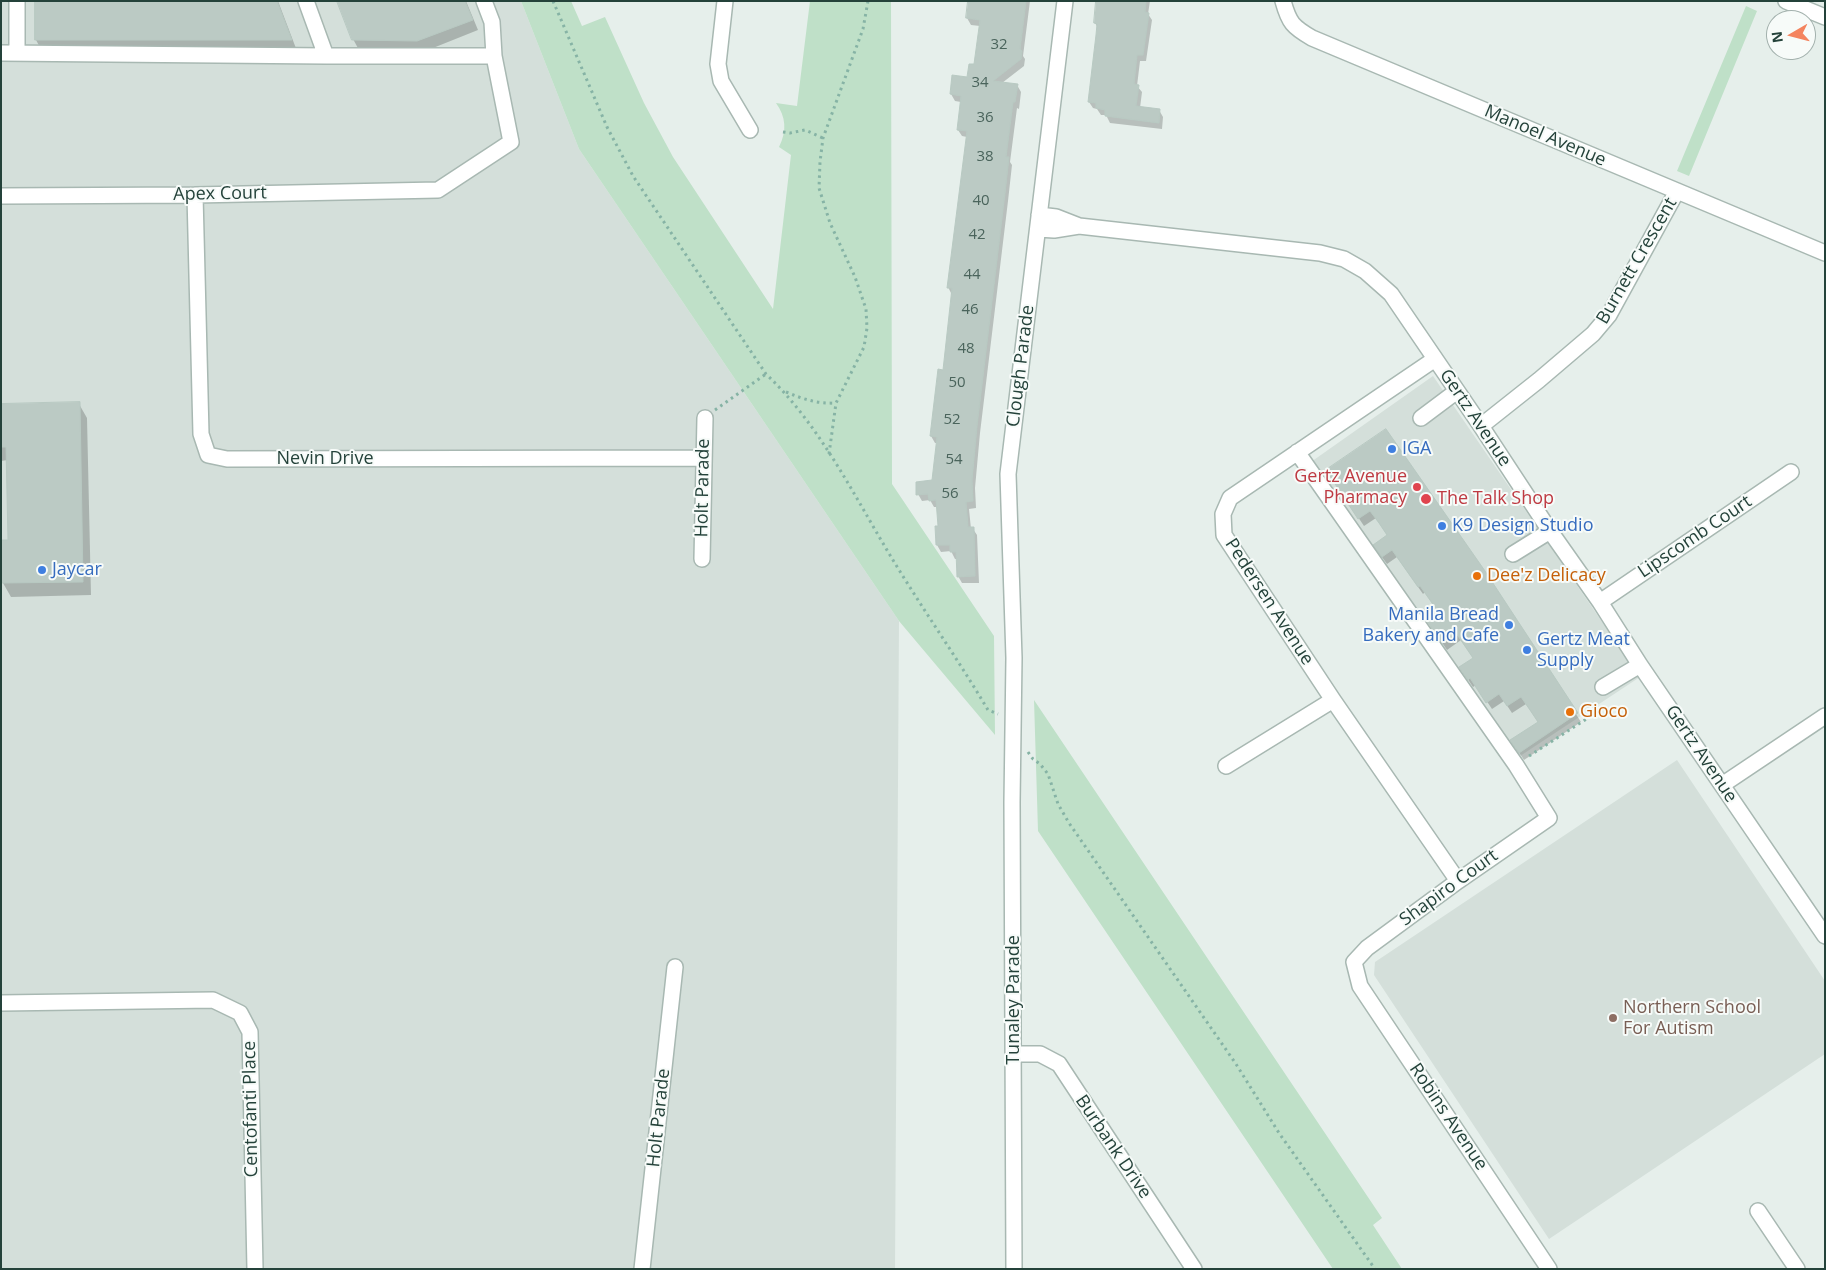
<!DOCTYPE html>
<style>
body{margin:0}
#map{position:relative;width:1826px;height:1270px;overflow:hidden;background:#e6efeb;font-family:"Open Sans",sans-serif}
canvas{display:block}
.frame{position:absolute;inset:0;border:2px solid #24423a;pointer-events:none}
.north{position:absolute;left:1766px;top:10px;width:50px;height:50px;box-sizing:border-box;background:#f7fbf9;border:1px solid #a3b1ad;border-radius:50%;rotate:262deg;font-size:14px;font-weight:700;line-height:20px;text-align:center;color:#24423a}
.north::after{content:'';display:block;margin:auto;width:18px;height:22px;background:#f4845f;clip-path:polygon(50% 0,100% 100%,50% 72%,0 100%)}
</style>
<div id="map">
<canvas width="1826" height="1270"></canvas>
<div class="frame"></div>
<div class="north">N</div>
</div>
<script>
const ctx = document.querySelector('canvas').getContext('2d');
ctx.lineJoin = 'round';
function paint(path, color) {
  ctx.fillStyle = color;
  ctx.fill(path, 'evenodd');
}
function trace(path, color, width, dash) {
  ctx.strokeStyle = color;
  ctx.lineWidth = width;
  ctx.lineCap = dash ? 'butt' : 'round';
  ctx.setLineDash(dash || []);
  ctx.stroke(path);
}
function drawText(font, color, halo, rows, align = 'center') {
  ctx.font = font + ' "Open Sans",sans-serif';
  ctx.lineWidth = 4;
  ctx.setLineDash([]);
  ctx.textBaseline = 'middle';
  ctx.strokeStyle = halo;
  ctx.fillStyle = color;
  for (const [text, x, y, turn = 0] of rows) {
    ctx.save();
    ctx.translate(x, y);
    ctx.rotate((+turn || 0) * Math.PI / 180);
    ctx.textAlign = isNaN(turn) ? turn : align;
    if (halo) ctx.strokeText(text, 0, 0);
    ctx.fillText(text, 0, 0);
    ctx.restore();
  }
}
paint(new Path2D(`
 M 1,1 L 521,1 L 579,149 L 899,621 L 895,1269 L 1,1269 Z
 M 1433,376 L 1640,677 L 1508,764 L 1301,469 Z
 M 1677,760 L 1825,981 L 1825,1054 L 1549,1239 L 1374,975 L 1375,962 Z`), '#d4dfda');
paint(new Path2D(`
 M 521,1 L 571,1 L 582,26 L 605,17 L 644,103 L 673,157 L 773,309 L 791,155 L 779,147 C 787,131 786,117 776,103 L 797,106 L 810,1 L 891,1 L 892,484 L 994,636 L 995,735 L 899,621 L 579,149 Z
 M 1746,6 L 1757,11 L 1689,176 L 1677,171 Z
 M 1034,700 L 1382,1218 L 1373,1225 L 1402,1269 L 1333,1269 L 1038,831 Z`), '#bfe0c8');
paint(new Path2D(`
 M 36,1 L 278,1 L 297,51 L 42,51 L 36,40 Z
 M 338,1 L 466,1 L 478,30 L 423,52 L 359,50 L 353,39 Z
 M 974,1 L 1030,1 L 1023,56 L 1025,59 L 1024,66 L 1002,83 L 1017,85 L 1021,92 L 1019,109 L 1017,108 L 1010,162 L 1012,165 L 1008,201 L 980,433 L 975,488 L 976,508 L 969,509 L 971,529 L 973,529 L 977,535 L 979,583 L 962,583 L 958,576 L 957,559 L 955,559 L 951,551 L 941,552 L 937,545 L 939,527 L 938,507 L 934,507 L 930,500 L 922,501 L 918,494 L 933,482 L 937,443 L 935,443 L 931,436 L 944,371 L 952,295 L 948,287 L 967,137 L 962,136 L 958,130 L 961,102 L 955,101 L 951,94 L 968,78 L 975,66 L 980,26 L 971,25 L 967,18 Z
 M 1102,1 L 1150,1 L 1148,14 L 1152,20 L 1146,61 L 1140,61 L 1137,86 L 1142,92 L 1140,108 L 1159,110 L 1163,117 L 1162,129 L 1110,123 L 1106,115 L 1101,115 L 1097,109 L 1093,108 L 1089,102 L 1098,28 L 1095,23 Z
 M 79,404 L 87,418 L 91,595 L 11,597 L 3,583 L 2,541 L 9,541 L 8,460 L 1,461 L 1,405 Z
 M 1332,478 L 1484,572 L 1581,722 L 1524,760 L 1516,748 L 1539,723 L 1526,704 L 1512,713 L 1504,701 L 1492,709 L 1476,685 L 1473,687 L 1465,675 L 1474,659 L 1461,640 L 1447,650 L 1431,626 L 1438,611 L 1425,592 L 1423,594 L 1397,557 L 1387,564 L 1379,553 L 1388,536 L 1376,518 L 1364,526 Z`), '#0003');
const building = new Path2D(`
 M 35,1 L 277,1 L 292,40 L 35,40 Z
 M 337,1 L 465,1 L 473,20 L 417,41 L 352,40 Z
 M 968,1 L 1026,1 L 1020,49 L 1022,51 L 1021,59 L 993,81 L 1018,84 L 1015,102 L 1013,102 L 1006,157 L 1009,157 L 1005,193 L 977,426 L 972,480 L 973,501 L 966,502 L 968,527 L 974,527 L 975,576 L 957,577 L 956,552 L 950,552 L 950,545 L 936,545 L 935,526 L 938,526 L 936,500 L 929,501 L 928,494 L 916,495 L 916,482 L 932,480 L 937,437 L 930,436 L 938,369 L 943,370 L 952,288 L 947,288 L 967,131 L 957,130 L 961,96 L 950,94 L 952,75 L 967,77 L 969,64 L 974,64 L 980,20 L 966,18 Z
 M 1096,1 L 1146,1 L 1145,12 L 1149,13 L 1143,55 L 1137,55 L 1134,84 L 1139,85 L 1136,106 L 1160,109 L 1159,123 L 1105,116 L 1105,110 L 1096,108 L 1096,103 L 1088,102 L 1096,35 L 1097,24 L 1094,23 Z
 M 80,402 L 83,582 L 1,583 L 1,540 L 8,540 L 6,447 L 1,447 L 1,404 Z
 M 1386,429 L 1485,571 L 1578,713 L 1519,753 L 1510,740 L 1538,722 L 1530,710 L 1521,697 L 1507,706 L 1499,694 L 1486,703 L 1470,678 L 1468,680 L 1459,667 L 1473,658 L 1456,633 L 1442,643 L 1425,618 L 1437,610 L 1420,586 L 1418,587 L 1392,550 L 1382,557 L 1373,545 L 1387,535 L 1379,523 L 1370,511 L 1358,519 L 1326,470 Z`);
paint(building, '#bbcac4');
trace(building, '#b8c9c2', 1);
const minor = new Path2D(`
 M 17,1 L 17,53
 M 484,1 L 492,22 L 494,56
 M 725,1 L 718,64 L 721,81 L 750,130
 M 1283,1 C 1289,23 1293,27 1312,38 L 1825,253
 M 1786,1 L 1825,17
 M 1,53 L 326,56
 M 195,195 L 201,434 L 208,455 L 227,459 L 704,458
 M 1,196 L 195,195 L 438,190 L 511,142 L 494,56 L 326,56 L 306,1
 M 1039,215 L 1056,217 L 1079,226
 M 1038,229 L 1054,230 L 1079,226 L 1320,253 L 1344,259 L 1365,271 L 1391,294 L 1481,426 L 1550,531 L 1600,602 L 1640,665 L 1825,936
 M 1435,359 L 1230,498 L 1223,514 L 1224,535 L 1333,700 L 1458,881
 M 1421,418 L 1457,391
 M 1481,426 L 1539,380 L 1593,334 L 1609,315 L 1677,191
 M 1297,452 L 1516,765 L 1549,818 L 1458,881 L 1367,948 L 1354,962 L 1360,986 L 1549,1269
 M 1513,554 L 1550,531
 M 702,559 L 705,418
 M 1600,602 L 1791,472
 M 1603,687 L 1640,665
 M 1226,766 L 1333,700
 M 1722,785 L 1825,716
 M 1,1003 L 213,1000 L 240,1013 L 250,1032 L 255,1269
 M 1014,1054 L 1040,1054 L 1059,1064 L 1194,1269
 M 1758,1211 L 1797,1269
 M 642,1269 L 675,967
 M 1014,1269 L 1012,802 L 1014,658 L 1008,474 L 1065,1`);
trace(minor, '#a8b8b2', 18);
trace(new Path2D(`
 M 553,1 L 607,127 L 633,176 L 766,374 C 822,427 856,500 896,565 C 926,614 959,661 988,710 L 998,714
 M 783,132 L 790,133 L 805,130 L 823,138
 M 786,392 C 803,399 817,404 836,403
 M 715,410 L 766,374
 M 829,454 L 836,403 L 864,347 L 867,328 L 866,309 L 855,277 L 830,223 L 819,188 L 820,162 L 823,138 L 863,29 L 868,1
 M 1028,752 L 1033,759 L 1040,764 L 1048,774 L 1058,804 L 1069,823 L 1236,1064 L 1279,1133 L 1375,1269
 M 1529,756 L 1588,718`), '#86b3a5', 3, [2.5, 4]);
trace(minor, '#fff', 15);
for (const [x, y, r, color] of [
 [1392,449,5,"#3f7fe0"],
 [1417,487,5,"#e0444e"],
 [1426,499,6,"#e0444e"],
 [1442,526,5,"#3f7fe0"],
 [42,570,5,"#3f7fe0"],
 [1477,576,5,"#e8710a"],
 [1509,625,5,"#3f7fe0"],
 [1527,650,5,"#3f7fe0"],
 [1570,712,5,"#e8710a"],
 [1613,1018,5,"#8d6e63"]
]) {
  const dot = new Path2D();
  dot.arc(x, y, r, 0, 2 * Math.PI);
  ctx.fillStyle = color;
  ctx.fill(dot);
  trace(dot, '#f7fbf9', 2);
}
drawText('15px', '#4a645c', null, [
 ["32",999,45],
 ["34",980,83],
 ["36",985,118],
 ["38",985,157],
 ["40",981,201],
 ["42",977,235],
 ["44",972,275],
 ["46",970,310],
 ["48",966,349],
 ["50",957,383],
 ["52",952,420],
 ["54",954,460],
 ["56",950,494]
]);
drawText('18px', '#24423a', '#f7fbf9', [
 ["Manoel Avenue",1545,136,23],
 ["Apex Court",220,194,-1],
 ["Burnett Crescent",1637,261,-60],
 ["Clough Parade",1021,366,-83],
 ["Gertz Avenue",1475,418,56],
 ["Nevin Drive",325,459],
 ["Holt Parade",703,488,-89],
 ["Lipscomb Court",1695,537,-34],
 ["Pedersen Avenue",1269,602,57],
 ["Gertz Avenue",1701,754,56],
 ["Shapiro Court",1449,888,-36],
 ["Tunaley Parade",1014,1000,-90],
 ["Centofanti Place",251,1109,-91],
 ["Robins Avenue",1448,1117,56],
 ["Holt Parade",659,1118,-84],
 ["Burbank Drive",1113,1147,56]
]);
drawText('18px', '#366cbe', '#f7fbf9', [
 ["IGA",1402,449],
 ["K9 Design Studio",1452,526],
 ["Jaycar",52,570],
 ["Manila Bread",1499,615,"right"],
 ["Bakery and Cafe",1499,636,"right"],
 ["Gertz Meat",1537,640],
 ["Supply",1537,661]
], 'left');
drawText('18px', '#be3a42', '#f7fbf9', [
 ["Gertz Avenue",1407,477],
 ["Pharmacy",1407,498],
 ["The Talk Shop",1437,499,"left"]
], 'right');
drawText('18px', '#c56008', '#f7fbf9', [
 ["Dee'z Delicacy",1487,576],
 ["Gioco",1580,712]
], 'left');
drawText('18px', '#785e54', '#f7fbf9', [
 ["Northern School",1623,1008],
 ["For Autism",1623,1029]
], 'left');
</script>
